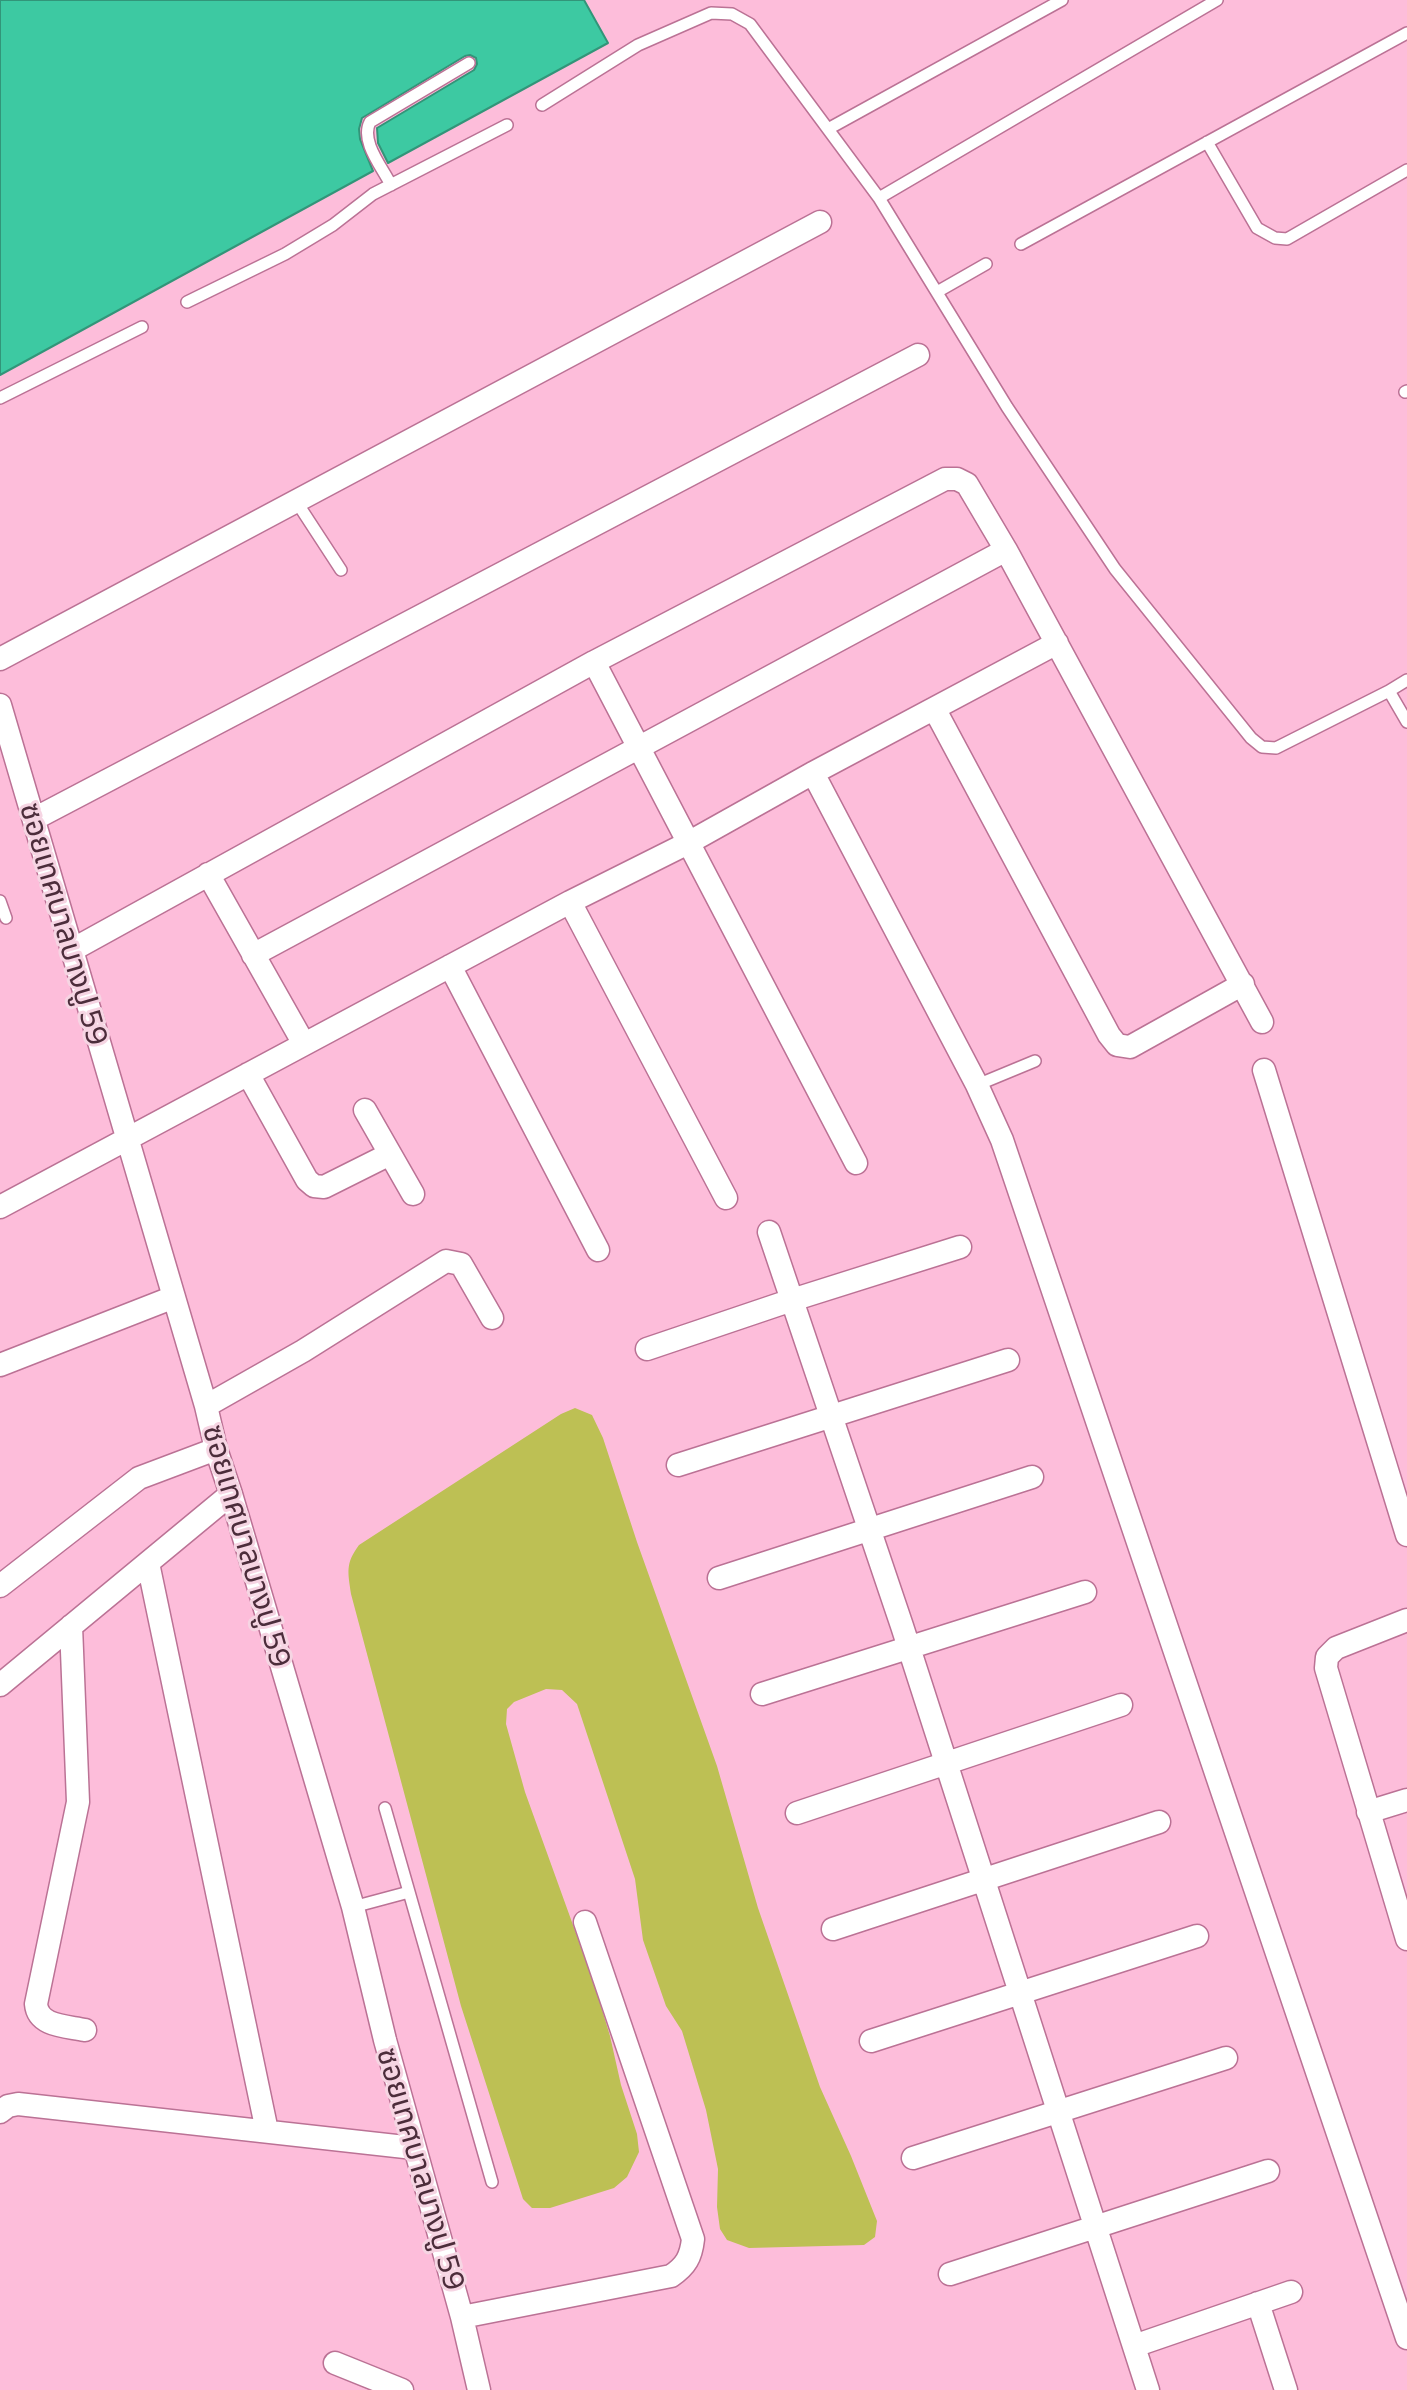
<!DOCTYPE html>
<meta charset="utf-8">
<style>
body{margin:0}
canvas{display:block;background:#fdbdda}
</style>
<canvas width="1407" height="2390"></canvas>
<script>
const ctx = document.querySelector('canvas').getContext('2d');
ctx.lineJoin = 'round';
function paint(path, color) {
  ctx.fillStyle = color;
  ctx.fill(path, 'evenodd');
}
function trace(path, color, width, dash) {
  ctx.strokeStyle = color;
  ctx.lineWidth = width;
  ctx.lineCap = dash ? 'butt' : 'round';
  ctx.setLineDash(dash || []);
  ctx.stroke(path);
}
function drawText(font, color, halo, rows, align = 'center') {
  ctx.font = font + ' Commissioner,"Noto Sans Thai",sans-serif';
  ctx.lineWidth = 6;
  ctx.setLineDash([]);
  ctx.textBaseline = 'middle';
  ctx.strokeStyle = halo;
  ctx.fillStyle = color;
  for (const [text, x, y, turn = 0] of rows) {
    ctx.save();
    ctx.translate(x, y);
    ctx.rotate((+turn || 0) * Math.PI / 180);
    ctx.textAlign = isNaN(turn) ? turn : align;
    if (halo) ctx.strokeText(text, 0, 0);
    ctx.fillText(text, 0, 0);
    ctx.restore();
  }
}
paint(new Path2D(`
 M 575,1408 L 592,1415 L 603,1438 L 637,1542 L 717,1766 L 758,1908 L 820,2087 L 851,2156 L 877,2221 L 875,2237 L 864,2245 L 749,2248 L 727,2240 L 720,2229 L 717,2207 L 718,2169 L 706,2110 L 682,2031 L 666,2006 L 643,1940 L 635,1879 L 577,1704 L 562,1690 L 546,1689 L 514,1702 L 507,1709 L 506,1724 L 525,1792 L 595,1986 L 610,2036 L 621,2085 L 637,2134 L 639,2152 L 627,2177 L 614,2188 L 550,2208 L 532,2208 L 523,2199 L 461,2006 L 351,1594 C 348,1572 345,1564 359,1545 L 561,1414 Z`), '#bdc054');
const building = new Path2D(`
 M 0,0 L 584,0 L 608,43 L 388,163 L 378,143 L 377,128 L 474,70 L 477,64 L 476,58 L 470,55 L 465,56 L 362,118 L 359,129 L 360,139 L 373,171 L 0,375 Z`);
paint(building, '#3dc9a2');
trace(building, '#329579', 2);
const service = new Path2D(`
 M 542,105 L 638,45 L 711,13 L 732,14 L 750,24 L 879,198 L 1217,0
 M 828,129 L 1062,0
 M 1207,142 L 1257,228 L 1275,238 L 1287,239 L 1407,170
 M 391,185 C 382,167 360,141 370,122 L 469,63
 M 879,198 L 1007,407 L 1115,569 L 1251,738 L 1262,747 L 1276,748 L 1389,691 L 1407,722
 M 1021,244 L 1407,33
 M 937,292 L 986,264
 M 187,302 L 285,254 L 333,225 L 373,194 L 507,125
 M 1405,392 L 1407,391
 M 0,398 L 142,327
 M 296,501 L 341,570
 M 1389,691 L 1407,680
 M 0,901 L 6,918
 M 977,1085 L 1035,1061
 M 385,1808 L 492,2182
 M 353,1907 L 409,1892`);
const minor = new Path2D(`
 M 0,659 L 820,222
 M 594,662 L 856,1163
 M 0,705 L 206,1406 L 216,1449 L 231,1494 L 353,1907 L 385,2040 L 462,2317 L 479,2390
 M 935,710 L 1109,1035 L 1117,1045 L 1130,1047 L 1243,984
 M 813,773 L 977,1085 L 1002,1140 L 1407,2338
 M 34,819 L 918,355
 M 208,874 L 304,1044
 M 570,902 L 726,1198
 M 72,950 L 594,662 L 945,479 L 957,479 L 967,484 L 1006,550 L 1262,1022
 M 253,955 L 1006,550
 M 450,966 L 598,1250
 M 1264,1070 L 1407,1535
 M 248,1074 L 307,1180 L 314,1186 L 324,1187 L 390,1154
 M 365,1110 L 413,1194
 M 0,1207 L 570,902 L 688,843 L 813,773 L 1057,643
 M 769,1232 L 902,1626 L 1148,2390
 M 647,1349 L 792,1300 L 960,1247
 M 0,1365 L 174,1297
 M 206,1406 L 303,1351 L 446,1261 L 461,1264 L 492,1318
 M 678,1465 L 1008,1360
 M 148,1563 L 267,2131
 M 719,1578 L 1032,1477
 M 0,1586 L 139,1478 L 216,1449
 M 1407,1620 L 1336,1648 L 1327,1657 L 1326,1668 L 1407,1939
 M 71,1626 L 78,1802 L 36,2004 C 38,2027 67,2026 85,2030
 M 0,1685 L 231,1494
 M 762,1694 L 1085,1592
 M 1368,1812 L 1407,1800
 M 797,1813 L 1121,1705
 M 833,1929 L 1159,1822
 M 871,2041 L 1197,1936
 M 0,2112 L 8,2106 L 18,2104 L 414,2148
 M 913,2158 L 1226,2058
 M 950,2274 L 1268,2171
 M 1258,2303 L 1286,2390
 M 462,2317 L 671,2276 C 686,2266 691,2257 693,2239 L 585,1922
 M 1134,2346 L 1291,2292
 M 335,2363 L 402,2390`);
trace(service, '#bb7295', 14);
trace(minor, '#bb7295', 25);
trace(service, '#fff', 11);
trace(minor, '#fff', 22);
drawText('30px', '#4c2d3b', '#f6d5e3', [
 ["ซอยเทศบาลบางปู 59",64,924,74],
 ["ซอยเทศบาลบางปู 59",247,1546,74],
 ["ซอยเทศบาลบางปู 59",421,2169,74]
]);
</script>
